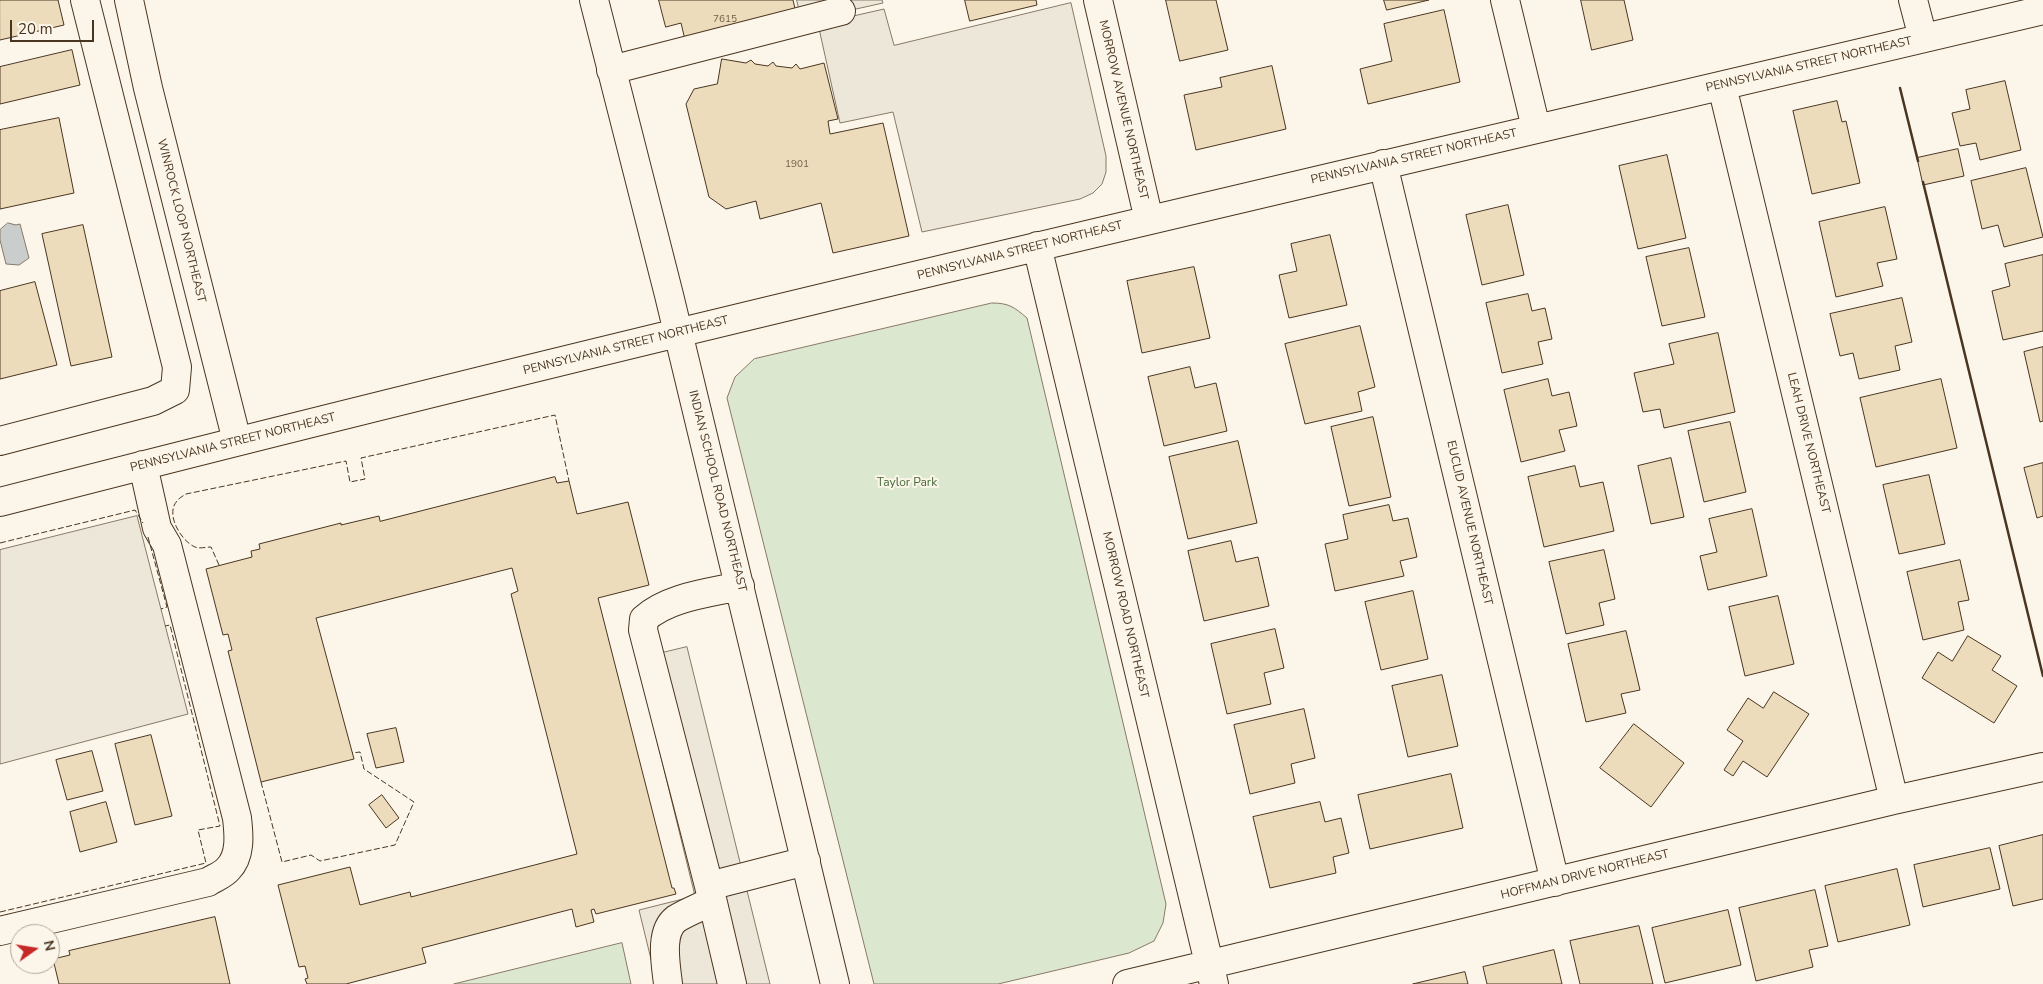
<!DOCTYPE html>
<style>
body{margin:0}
#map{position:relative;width:2043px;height:984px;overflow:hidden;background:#fbf6e9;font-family:"Nunito Sans",sans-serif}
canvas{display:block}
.north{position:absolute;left:10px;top:924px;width:50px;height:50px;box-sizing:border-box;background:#fbf6e9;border:1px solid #b4a999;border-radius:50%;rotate:77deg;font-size:14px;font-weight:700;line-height:20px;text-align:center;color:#4a3520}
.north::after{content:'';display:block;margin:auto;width:18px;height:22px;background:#c62828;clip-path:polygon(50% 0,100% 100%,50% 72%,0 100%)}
.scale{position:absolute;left:10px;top:20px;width:84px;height:22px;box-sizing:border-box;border:2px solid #4a3520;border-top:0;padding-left:6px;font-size:15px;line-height:18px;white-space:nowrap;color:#4a3520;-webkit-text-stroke:4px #fbf6e9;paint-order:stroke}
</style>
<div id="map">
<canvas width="2043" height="984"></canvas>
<div class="north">N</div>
<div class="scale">20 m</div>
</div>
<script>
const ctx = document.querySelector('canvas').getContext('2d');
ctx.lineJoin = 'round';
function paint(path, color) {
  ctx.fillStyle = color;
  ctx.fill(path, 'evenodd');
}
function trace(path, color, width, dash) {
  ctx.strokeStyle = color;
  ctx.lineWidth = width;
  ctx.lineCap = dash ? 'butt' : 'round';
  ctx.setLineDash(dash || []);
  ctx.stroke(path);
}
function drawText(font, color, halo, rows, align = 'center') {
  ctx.font = font + ' "Nunito Sans",sans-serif';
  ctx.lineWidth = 4;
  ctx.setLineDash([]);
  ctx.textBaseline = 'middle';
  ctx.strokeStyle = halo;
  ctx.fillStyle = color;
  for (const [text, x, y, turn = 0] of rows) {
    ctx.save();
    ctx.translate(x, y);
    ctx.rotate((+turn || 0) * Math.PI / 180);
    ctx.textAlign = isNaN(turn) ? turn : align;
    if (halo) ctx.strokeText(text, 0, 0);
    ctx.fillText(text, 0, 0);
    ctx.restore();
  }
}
const green = new Path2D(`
 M 992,303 C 1009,303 1014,307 1027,318 L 1166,904 L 1163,923 L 1154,941 L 1129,953 L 998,984 L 874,984 L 727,398 L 735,377 L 754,359 Z
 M 622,943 L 631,984 L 454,984 Z`);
paint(green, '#dce7d0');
trace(green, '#887966', 1);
const parking = new Path2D(`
 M 797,0 L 882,0 L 883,3 L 802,21 Z
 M 1071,3 L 1106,156 L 1106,172 L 1102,184 L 1093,193 L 1080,199 L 922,232 L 893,112 L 840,123 L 818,24 L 884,9 L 894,45 Z
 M 137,516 L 188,714 L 0,764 L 0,550 Z
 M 687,647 L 770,984 L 657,984 L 639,910 L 695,896 L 637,659 Z`);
paint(parking, '#ede7d9');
trace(parking, '#887966', 1);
const water = new Path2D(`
 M 8,223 L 16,225 L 20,224 L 29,258 L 19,265 L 6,264 L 0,240 L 0,230 Z`);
paint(water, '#c9cecd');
trace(water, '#887966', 1);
const building = new Path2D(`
 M 0,0 L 58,0 L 64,25 L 0,40 Z
 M 659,0 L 793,0 L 797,17 L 686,44 L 681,23 L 666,27 Z
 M 965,0 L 1036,0 L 1037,5 L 970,21 Z
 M 1166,0 L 1216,0 L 1228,50 L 1180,61 Z
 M 1384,0 L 1429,0 L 1387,10 Z
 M 1581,0 L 1624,0 L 1633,40 L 1592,50 Z
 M 1444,10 L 1460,82 L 1368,104 L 1360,69 L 1392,61 L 1384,24 Z
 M 72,50 L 80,85 L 0,104 L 0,67 Z
 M 722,59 L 746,63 L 751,60 L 755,64 L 768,66 L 773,62 L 776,66 L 792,68 L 796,64 L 800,69 L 824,63 L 838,119 L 828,121 L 830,134 L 883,123 L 909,236 L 833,253 L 821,203 L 760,219 L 756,201 L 726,209 L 709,197 L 686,104 L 694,89 L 717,84 Z
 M 1272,66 L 1286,129 L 1196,150 L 1184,95 L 1222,87 L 1220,78 Z
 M 2005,81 L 2021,150 L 1980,160 L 1976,143 L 1960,146 L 1952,113 L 1970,109 L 1966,90 Z
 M 1837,101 L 1842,122 L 1846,121 L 1860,183 L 1812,194 L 1793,111 Z
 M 59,118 L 74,193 L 0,209 L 0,130 Z
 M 1958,149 L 1964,176 L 1923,185 L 1917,158 Z
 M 1667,155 L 1686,238 L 1638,249 L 1619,166 Z
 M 2026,168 L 2043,237 L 2004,247 L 1998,225 L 1982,229 L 1971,181 Z
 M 1508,205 L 1524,275 L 1482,285 L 1466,215 Z
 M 1885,207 L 1897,259 L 1877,263 L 1883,286 L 1836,297 L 1819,222 Z
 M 83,225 L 112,357 L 71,366 L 42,234 Z
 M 1330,235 L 1347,305 L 1289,318 L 1279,275 L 1297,271 L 1291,244 Z
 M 1689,248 L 1705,317 L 1662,326 L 1646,257 Z
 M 2043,255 L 2043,331 L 2003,340 L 1992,291 L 2010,286 L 2005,264 Z
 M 1194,267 L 1210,338 L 1142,353 L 1127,281 Z
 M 35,282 L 57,365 L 0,379 L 0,291 Z
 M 1528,294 L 1532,311 L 1545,308 L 1552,339 L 1538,342 L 1543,364 L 1502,373 L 1486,303 Z
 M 1902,298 L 1912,342 L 1895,346 L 1900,370 L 1859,379 L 1853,353 L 1840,356 L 1830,314 Z
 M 1360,326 L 1375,387 L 1358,392 L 1362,411 L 1305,424 L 1285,344 Z
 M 1718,333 L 1735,412 L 1664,428 L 1660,409 L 1643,412 L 1634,373 L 1674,364 L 1669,344 Z
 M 2043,347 L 2043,421 L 2040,422 L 2024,352 Z
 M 1190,367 L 1195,388 L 1216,383 L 1227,431 L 1164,446 L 1148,377 Z
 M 1548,379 L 1552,396 L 1569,392 L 1577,426 L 1559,430 L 1565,451 L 1521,462 L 1504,390 Z
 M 1941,379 L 1957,448 L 1876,467 L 1860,398 Z
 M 1373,417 L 1391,497 L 1349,506 L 1331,427 Z
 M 1730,422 L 1746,492 L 1704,502 L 1688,431 Z
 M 1238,441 L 1257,523 L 1188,539 L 1169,457 Z
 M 1671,458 L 1684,517 L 1651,524 L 1638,466 Z
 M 2043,463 L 2043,516 L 2037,518 L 2024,468 Z
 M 1575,466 L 1580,487 L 1603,482 L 1614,531 L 1544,547 L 1528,477 Z
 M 1929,475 L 1945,544 L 1899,554 L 1883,485 Z
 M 555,477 L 557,483 L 569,481 L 577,514 L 628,502 L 649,585 L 598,598 L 672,888 L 674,888 L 676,894 L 596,914 L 594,909 L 591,910 L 594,922 L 576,927 L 572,909 L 422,948 L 426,963 L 346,984 L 307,984 L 305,979 L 308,978 L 305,966 L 299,967 L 278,885 L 350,867 L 360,905 L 410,892 L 411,897 L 577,854 L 511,594 L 518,591 L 512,568 L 316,618 L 354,759 L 261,782 L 228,651 L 232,650 L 228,634 L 223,635 L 206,569 L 252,557 L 251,551 L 260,549 L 259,544 L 341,523 L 341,525 L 379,516 L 380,521 Z
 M 1389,505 L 1393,521 L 1408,518 L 1417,557 L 1400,561 L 1404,576 L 1335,591 L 1325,544 L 1348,539 L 1343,515 Z
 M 1752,509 L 1767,576 L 1708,590 L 1700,556 L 1717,552 L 1709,519 Z
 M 1231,541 L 1236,562 L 1258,557 L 1269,606 L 1204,621 L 1188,551 Z
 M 1604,550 L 1615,599 L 1599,603 L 1604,625 L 1566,634 L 1549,562 Z
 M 1960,560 L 1969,600 L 1958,602 L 1964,630 L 1923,640 L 1907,572 Z
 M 1413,591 L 1428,659 L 1381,670 L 1365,602 Z
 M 1778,596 L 1794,664 L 1745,676 L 1729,607 Z
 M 1275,629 L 1284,668 L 1264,673 L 1271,704 L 1227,714 L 1211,644 Z
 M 1626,631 L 1640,690 L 1621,694 L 1626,713 L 1586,722 L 1568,644 Z
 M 1968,636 L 2001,656 L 1992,670 L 2017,686 L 1994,723 L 1922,678 L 1938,652 L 1952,661 Z
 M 1442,675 L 1458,746 L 1408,757 L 1392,686 Z
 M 1774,692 L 1809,714 L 1767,777 L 1743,761 L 1733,776 L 1724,770 L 1743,741 L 1727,730 L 1748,698 L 1763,708 Z
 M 1304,709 L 1315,758 L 1291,764 L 1295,783 L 1250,794 L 1234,725 Z
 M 1634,724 L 1684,763 L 1651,807 L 1600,768 Z
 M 396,728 L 404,762 L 376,768 L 367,734 Z
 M 151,735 L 172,816 L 135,825 L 115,744 Z
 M 92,751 L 103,791 L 67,800 L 56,760 Z
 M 1451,774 L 1463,828 L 1370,849 L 1358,795 Z
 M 382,795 L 399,818 L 386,828 L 369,805 Z
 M 106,802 L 117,842 L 80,852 L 70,812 Z
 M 1320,802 L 1325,822 L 1341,818 L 1349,853 L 1333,857 L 1336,873 L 1270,888 L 1253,817 Z
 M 2043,835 L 2043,899 L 2013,906 L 1999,846 Z
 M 1990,848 L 2000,889 L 1923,907 L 1914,865 Z
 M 1897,869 L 1910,925 L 1838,942 L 1825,886 Z
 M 1815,890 L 1828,946 L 1809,950 L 1813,967 L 1756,981 L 1739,908 Z
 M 1728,910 L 1741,965 L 1665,983 L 1652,928 Z
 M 215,917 L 230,984 L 59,984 L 53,959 L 70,955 L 69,951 Z
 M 1639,926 L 1653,984 L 1580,984 L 1570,941 Z
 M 1554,950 L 1562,984 L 1487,984 L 1483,967 Z
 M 1465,972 L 1468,984 L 1413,984 Z`);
paint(building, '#ecdcbc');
trace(building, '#4a3520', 1);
const minor = new Path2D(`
 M 129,0 L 148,88 L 237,441
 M 594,0 L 669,295 L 835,984
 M 1098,0 L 1149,220
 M 1505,0 L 1536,128
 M 1913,0 L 1923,38
 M 611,70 L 841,11
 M 1722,86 L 1894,800
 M 1383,164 L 1555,882
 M 1037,246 L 1214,984
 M 0,441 L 153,401 L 175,390 L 177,367 L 85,0
 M 0,502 C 678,327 1361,171 2043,10
 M 709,886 L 643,630 L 644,619 C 668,597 709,593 740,586
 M 0,931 L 208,882 C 214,878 223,875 228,869 C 241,856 239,835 237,818 L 167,545 L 157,528 L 143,465
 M 668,984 C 666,965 659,932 676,919 C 687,912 701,907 712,901
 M 732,984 L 709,886 L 806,861
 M 1127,984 L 1894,800 L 2043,767`);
trace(minor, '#4a3520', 30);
trace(minor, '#fbf6e9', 28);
trace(new Path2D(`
 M 148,537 L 167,607 L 161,609
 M 0,543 L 135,510 L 143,523
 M 219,565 L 211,547 C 206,547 199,549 195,547 C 181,541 165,514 177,501 C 179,498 183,496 186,494 L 346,461 L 350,482 L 365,479 L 361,458 L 555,415 L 569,481
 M 261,782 L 282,862 L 311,855 L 320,861 L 395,845 L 414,802 L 364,769 L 360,752 L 352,753
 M 0,912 L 206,863 L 198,830 L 220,826 L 170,625 L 165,626`), '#4a3520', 1, [6, 2.5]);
trace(new Path2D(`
 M 1900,88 L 1918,161
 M 1923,182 L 2043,676`), '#4a3520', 2.5);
drawText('10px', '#725f47', null, [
 ["7615",725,20],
 ["1901",797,165]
]);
drawText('12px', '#4a3520', '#fbf6e9', [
 ["PENNSYLVANIA STREET NORTHEAST",1809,65,-13],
 ["MORROW AVENUE NORTHEAST",1123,110,77],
 ["PENNSYLVANIA STREET NORTHEAST",1414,157,-13],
 ["WINROCK LOOP NORTHEAST",181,221,76],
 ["PENNSYLVANIA STREET NORTHEAST",1020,251,-14],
 ["PENNSYLVANIA STREET NORTHEAST",626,346,-14],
 ["PENNSYLVANIA STREET NORTHEAST",233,443,-14],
 ["LEAH DRIVE NORTHEAST",1808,443,76],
 ["INDIAN SCHOOL ROAD NORTHEAST",717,491,76],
 ["EUCLID AVENUE NORTHEAST",1469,523,77],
 ["MORROW ROAD NORTHEAST",1125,615,77],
 ["HOFFMAN DRIVE NORTHEAST",1585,875,-14]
]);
drawText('12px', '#436837', '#fbf6e9', [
 ["Taylor Park",907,483]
]);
</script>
